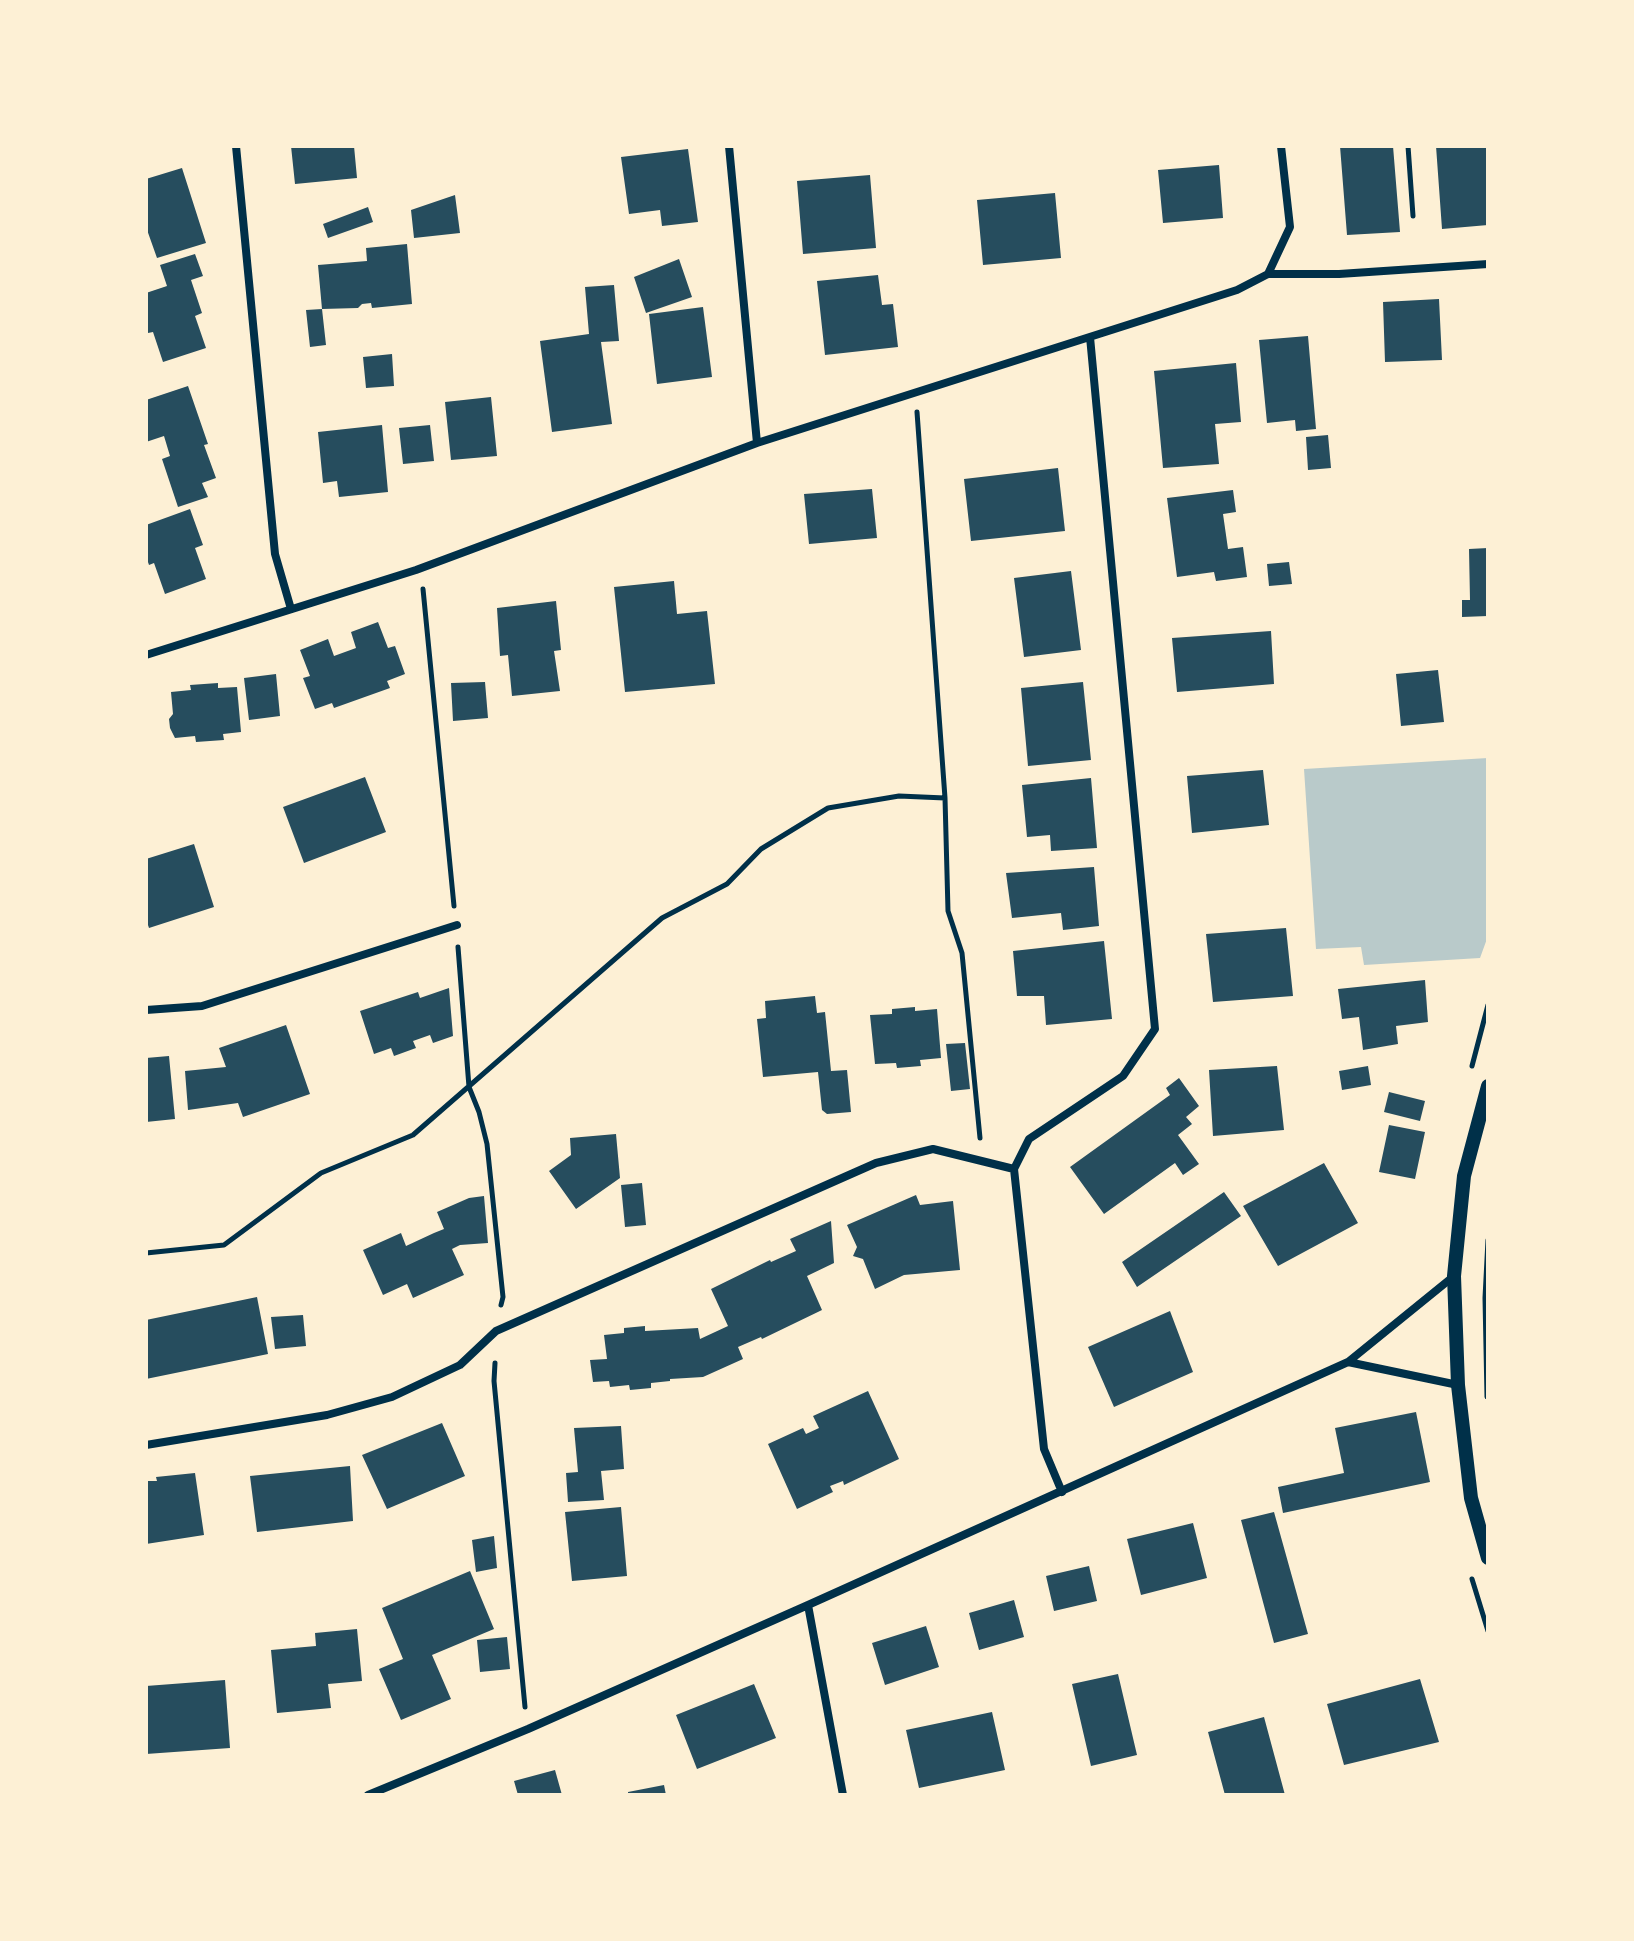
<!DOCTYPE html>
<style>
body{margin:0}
#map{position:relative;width:1634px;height:1941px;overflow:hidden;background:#fdf0d5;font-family:Poppins,sans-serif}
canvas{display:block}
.frame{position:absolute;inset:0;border:148px solid #fdf0d5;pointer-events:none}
</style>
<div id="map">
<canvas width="1634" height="1941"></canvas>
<div class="frame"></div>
</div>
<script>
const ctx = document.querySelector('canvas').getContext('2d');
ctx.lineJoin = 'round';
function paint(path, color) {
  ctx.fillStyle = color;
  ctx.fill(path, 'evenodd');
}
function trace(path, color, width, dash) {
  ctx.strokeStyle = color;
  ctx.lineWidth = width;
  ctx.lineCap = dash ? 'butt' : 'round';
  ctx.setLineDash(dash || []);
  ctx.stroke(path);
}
paint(new Path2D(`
 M 1488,758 L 1488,936 L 1480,958 L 1364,965 L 1361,947 L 1316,949 L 1304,769 Z`), '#b9caca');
paint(new Path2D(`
 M 291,146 L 354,146 L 357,178 L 295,184 Z
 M 1340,146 L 1393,146 L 1400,232 L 1347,235 Z
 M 1436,146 L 1488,146 L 1488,225 L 1442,229 Z
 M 688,149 L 698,222 L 662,226 L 660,210 L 629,214 L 621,157 Z
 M 1219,165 L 1223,218 L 1163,223 L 1158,170 Z
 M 182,168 L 206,243 L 157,258 L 146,227 L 146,179 Z
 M 870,175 L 876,248 L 803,254 L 797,181 Z
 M 1055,193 L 1061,258 L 983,265 L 977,200 Z
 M 455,195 L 460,233 L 414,238 L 411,210 Z
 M 368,207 L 373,222 L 328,238 L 323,224 Z
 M 407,244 L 412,304 L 372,308 L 371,303 L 362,304 L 358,308 L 322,309 L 318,265 L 367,261 L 366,248 Z
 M 195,254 L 203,276 L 191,280 L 202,313 L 195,316 L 206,348 L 163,362 L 153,332 L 148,333 L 146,328 L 146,293 L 167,286 L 160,265 Z
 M 679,259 L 692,297 L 646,313 L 634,277 Z
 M 878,275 L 882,305 L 893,304 L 898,347 L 825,355 L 817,281 Z
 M 614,285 L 619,341 L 601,342 L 612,424 L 552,432 L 540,341 L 589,334 L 585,287 Z
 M 1439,299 L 1442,360 L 1385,362 L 1383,302 Z
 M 703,307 L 712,377 L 657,384 L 649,314 Z
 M 322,309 L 326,345 L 310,347 L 306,310 Z
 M 1308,336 L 1316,429 L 1296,431 L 1295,420 L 1267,423 L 1259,340 Z
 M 392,354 L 394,386 L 366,388 L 363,357 Z
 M 1236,363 L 1241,422 L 1215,424 L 1219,464 L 1163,468 L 1154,371 Z
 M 188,386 L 208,444 L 204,445 L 216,478 L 202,483 L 208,497 L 178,507 L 162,459 L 170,456 L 164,436 L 146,442 L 146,400 Z
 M 491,397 L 497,456 L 451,460 L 445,402 Z
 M 382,425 L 388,492 L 339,497 L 337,481 L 323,483 L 318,432 Z
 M 430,425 L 434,461 L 403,464 L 399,428 Z
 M 1328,435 L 1331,468 L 1308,470 L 1306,437 Z
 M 1058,468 L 1065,531 L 971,541 L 964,479 Z
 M 872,489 L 877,538 L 809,544 L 804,494 Z
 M 1233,490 L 1236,512 L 1223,514 L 1228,549 L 1243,547 L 1247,577 L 1216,581 L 1214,572 L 1177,577 L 1167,498 Z
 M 190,509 L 203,545 L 195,548 L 206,579 L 165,594 L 154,563 L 149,565 L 146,556 L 146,525 Z
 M 1488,548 L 1488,616 L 1462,617 L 1462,600 L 1470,600 L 1469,549 Z
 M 1289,562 L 1292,584 L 1269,586 L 1267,564 Z
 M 1071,571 L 1081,650 L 1024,657 L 1014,578 Z
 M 674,581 L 677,614 L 707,611 L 715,684 L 625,692 L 614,587 Z
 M 556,601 L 561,650 L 554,651 L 560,691 L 512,696 L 508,655 L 500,656 L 497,608 Z
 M 378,622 L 388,648 L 395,646 L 405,674 L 387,681 L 390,688 L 334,708 L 332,703 L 315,709 L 303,678 L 310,676 L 300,650 L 328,639 L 334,656 L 356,648 L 351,632 Z
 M 1271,631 L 1274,684 L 1177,692 L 1172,638 Z
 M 1438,670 L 1444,722 L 1401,726 L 1396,674 Z
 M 276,674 L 280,716 L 249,720 L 244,678 Z
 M 485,682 L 488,718 L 453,721 L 451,683 Z
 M 1083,682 L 1091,760 L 1028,766 L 1021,688 Z
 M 218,683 L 218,688 L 237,687 L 241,732 L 223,734 L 224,740 L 196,742 L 195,736 L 175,738 L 170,728 L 169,719 L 173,714 L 171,692 L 191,690 L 190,685 Z
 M 1263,770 L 1269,825 L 1192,833 L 1187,776 Z
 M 365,777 L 386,832 L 304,863 L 283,807 Z
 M 1091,778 L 1097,848 L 1051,851 L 1050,835 L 1027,837 L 1022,785 Z
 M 194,844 L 214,907 L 149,928 L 146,919 L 146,859 Z
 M 1094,867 L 1099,926 L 1063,930 L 1061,913 L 1012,918 L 1006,873 Z
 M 1286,928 L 1293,996 L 1213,1002 L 1206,934 Z
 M 1104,941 L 1112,1019 L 1046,1025 L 1044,996 L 1017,996 L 1013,951 Z
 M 1425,980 L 1428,1022 L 1396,1026 L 1398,1044 L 1363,1050 L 1359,1017 L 1342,1019 L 1338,989 Z
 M 449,988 L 453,1036 L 433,1043 L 430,1035 L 413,1041 L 416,1048 L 394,1056 L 391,1048 L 374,1054 L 360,1011 L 418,992 L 420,998 Z
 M 815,996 L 817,1013 L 825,1012 L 831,1071 L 847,1070 L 851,1112 L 827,1114 L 822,1110 L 818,1072 L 763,1077 L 757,1019 L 766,1018 L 765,1001 Z
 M 915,1007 L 915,1011 L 937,1009 L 941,1058 L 920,1060 L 921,1066 L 897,1068 L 896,1063 L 875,1064 L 870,1015 L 892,1014 L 892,1009 Z
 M 286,1025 L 310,1094 L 243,1117 L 238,1103 L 188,1110 L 185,1071 L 226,1067 L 219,1048 Z
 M 965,1043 L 970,1089 L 951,1091 L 946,1044 Z
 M 169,1056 L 175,1119 L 146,1122 L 146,1058 Z
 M 1277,1066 L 1284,1130 L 1213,1136 L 1209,1070 Z
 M 1368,1066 L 1371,1085 L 1342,1090 L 1339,1071 Z
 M 1179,1078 L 1199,1106 L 1186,1117 L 1192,1124 L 1178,1135 L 1199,1164 L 1183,1175 L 1175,1163 L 1104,1214 L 1070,1167 L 1170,1095 L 1166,1088 Z
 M 1389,1092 L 1425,1101 L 1420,1121 L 1384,1112 Z
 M 1389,1125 L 1425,1132 L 1415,1179 L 1379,1172 Z
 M 616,1134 L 620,1178 L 576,1209 L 549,1171 L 571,1155 L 570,1138 Z
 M 1324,1163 L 1358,1223 L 1278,1266 L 1243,1206 Z
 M 642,1183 L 646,1225 L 625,1227 L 621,1185 Z
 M 1224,1192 L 1241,1216 L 1137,1287 L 1122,1262 Z
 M 916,1195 L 920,1205 L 953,1201 L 960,1270 L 904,1275 L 875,1289 L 863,1259 L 853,1256 L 857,1247 L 847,1225 Z
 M 484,1196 L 488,1243 L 460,1245 L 452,1249 L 464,1275 L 413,1298 L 407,1284 L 383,1295 L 363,1250 L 401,1233 L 406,1246 L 434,1233 L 444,1229 L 437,1212 L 469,1198 Z
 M 831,1221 L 834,1263 L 807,1276 L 822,1310 L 762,1339 L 761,1337 L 738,1347 L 743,1359 L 703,1377 L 670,1379 L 670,1381 L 651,1383 L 651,1388 L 630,1390 L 629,1385 L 610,1387 L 609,1381 L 593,1382 L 590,1360 L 607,1359 L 604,1335 L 624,1333 L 624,1328 L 645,1326 L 645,1331 L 698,1328 L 700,1339 L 728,1326 L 711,1289 L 770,1260 L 771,1262 L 796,1251 L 790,1239 Z
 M 257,1297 L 268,1354 L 146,1379 L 146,1320 Z
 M 1170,1311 L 1193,1372 L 1114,1407 L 1088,1347 Z
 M 303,1315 L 306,1346 L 275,1349 L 271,1317 Z
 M 868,1391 L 899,1459 L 844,1485 L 843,1481 L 830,1486 L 833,1492 L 797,1509 L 768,1444 L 803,1428 L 806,1434 L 819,1428 L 813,1416 Z
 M 1416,1412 L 1430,1482 L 1283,1513 L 1278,1487 L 1344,1473 L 1335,1428 Z
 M 442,1423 L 465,1476 L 387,1509 L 362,1455 Z
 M 621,1426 L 624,1469 L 601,1471 L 604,1500 L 568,1502 L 566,1473 L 578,1472 L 574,1428 Z
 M 350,1466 L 353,1521 L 257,1532 L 250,1476 Z
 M 195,1473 L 204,1535 L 146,1544 L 146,1481 L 157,1481 L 156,1477 Z
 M 621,1507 L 627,1576 L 572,1581 L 565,1512 Z
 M 1274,1512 L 1308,1634 L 1274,1643 L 1241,1520 Z
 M 1193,1523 L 1207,1578 L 1141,1595 L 1127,1539 Z
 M 494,1536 L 497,1568 L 476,1572 L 472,1540 Z
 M 1089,1566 L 1097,1601 L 1054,1611 L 1046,1576 Z
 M 470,1571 L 494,1629 L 432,1655 L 451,1699 L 401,1720 L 379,1669 L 403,1659 L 382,1608 Z
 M 1014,1600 L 1024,1637 L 979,1650 L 969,1613 Z
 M 926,1626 L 939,1667 L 885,1685 L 872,1643 Z
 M 357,1629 L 362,1681 L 328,1684 L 331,1708 L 277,1713 L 271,1650 L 316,1646 L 315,1633 Z
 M 507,1637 L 510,1669 L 480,1672 L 477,1640 Z
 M 1118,1674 L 1137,1755 L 1091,1766 L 1072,1684 Z
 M 1420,1679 L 1439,1742 L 1344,1765 L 1327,1704 Z
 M 225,1680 L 230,1748 L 146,1754 L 146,1686 Z
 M 754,1684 L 776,1738 L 697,1769 L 676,1715 Z
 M 992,1712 L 1005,1770 L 919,1788 L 906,1730 Z
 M 1264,1717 L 1285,1795 L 1225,1795 L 1208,1732 Z
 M 555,1770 L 562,1795 L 518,1795 L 514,1781 Z
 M 664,1785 L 666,1795 L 628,1795 L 628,1792 Z`), '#264d5e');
trace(new Path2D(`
 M 1408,146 L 1413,216
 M 917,412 L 945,798
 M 423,589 L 454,906
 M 458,947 L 469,1087 L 479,1112 L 487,1144 L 503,1297 L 501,1305
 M 1472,1066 L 1488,1005
 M 146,1253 L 224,1245 L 321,1173 L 413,1135 L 662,918 L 727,884 L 761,849 L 828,808 L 899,796 L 945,798 L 948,911 L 962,953 L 980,1138
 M 495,1363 L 494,1381 L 525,1707
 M 1487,1397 L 1485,1298 L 1488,1240
 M 1472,1579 L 1488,1631`), '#003049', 5);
trace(new Path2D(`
 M 236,146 L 275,554 L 291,609
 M 729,146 L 757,443
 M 1268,274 L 1290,227 L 1281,146
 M 146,655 L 416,570 L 757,443 L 1237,290 L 1268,274 L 1339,274 L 1488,264
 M 146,1010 L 202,1006 L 457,925
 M 1348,1362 L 1458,1385
 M 146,1445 L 327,1415 L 392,1397 L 460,1365 L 496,1331 L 876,1163 L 933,1149 L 1014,1169
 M 1062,1492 L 1044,1449 L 1014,1169 L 1029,1139 L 1123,1076 L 1155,1029 L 1090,337
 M 808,1605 L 843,1795
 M 368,1795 L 528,1729 L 808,1605 L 1348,1362 L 1454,1276`), '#003049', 8);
trace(new Path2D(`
 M 1488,1086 L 1464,1176 L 1454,1276 L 1458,1385 L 1471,1498 L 1488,1558`), '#003049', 14);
</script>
